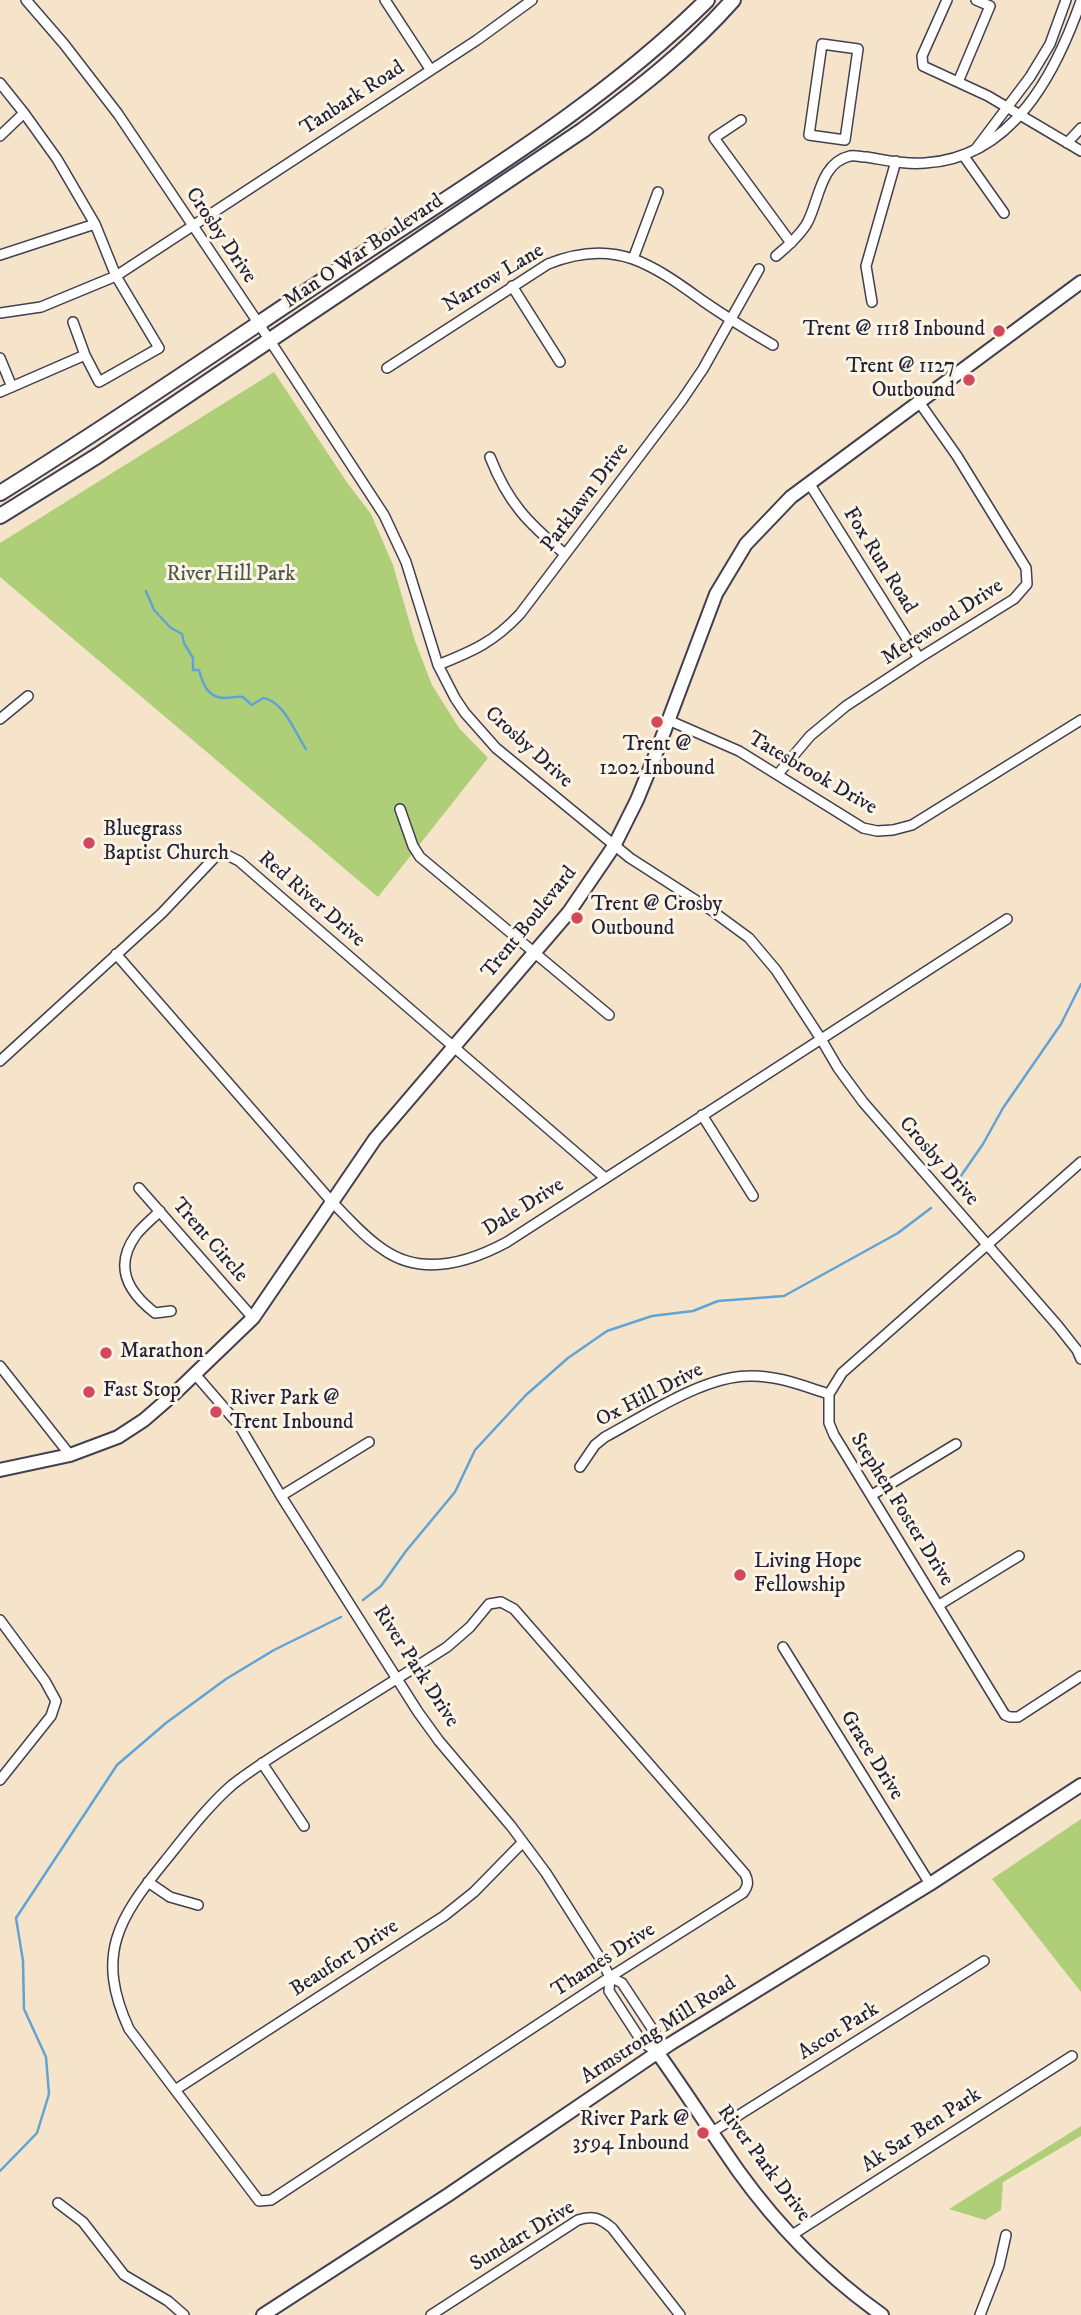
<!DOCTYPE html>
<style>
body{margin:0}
canvas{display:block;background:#f5e4c9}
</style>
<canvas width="1081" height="2315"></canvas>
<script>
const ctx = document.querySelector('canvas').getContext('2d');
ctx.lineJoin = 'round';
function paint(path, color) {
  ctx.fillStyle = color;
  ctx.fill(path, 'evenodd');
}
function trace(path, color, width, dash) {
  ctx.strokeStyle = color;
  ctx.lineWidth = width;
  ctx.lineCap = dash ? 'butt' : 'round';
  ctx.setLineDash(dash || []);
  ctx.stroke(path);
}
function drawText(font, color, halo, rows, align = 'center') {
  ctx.font = font + ' "IM FELL DW Pica",serif';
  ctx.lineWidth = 6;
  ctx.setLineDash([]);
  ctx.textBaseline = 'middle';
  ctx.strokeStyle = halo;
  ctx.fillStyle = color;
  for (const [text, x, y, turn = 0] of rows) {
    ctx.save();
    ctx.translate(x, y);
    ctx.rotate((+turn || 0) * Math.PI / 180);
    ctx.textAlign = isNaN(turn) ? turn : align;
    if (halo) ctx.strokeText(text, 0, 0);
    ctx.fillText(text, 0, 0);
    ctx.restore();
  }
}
paint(new Path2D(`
 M 274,372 L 346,481 L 371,514 L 393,565 L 415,641 L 432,685 L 459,728 L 488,758 L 378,897 L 0,577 L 0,543 Z
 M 1081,1819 L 1081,1992 L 992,1879 Z
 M 1081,2126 L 1081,2136 L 1003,2182 L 1001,2210 L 985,2220 L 949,2209 Z`), '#aecf77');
trace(new Path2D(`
 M 146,591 L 154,610 L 171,628 L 182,634 L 184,643 L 193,658 L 193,670 L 199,670 C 203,685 208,698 225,698 C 232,698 236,696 243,697 L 252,705 L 263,698 C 284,701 295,733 306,749
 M 956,1183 L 983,1144 L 1003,1108 L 1061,1024 L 1081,984
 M 363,1600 L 381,1586 L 406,1551 L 455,1492 L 475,1450 L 526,1395 L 568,1358 L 607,1331 L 652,1316 L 693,1311 L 718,1301 L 784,1296 L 898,1233 L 931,1208
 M 0,2171 L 37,2133 L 49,2094 L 46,2057 L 24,2009 L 23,1961 L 16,1918 L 117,1765 L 166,1723 L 226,1679 L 274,1650 L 341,1617`), '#62a3d5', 2.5);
const street = new Path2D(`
 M 26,0 L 64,44 L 118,114 L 259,324 L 384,515 L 406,562 L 438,665 L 455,698 L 465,713 L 496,748 L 630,858 L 711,910 L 749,938 L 776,970 L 821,1039 L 838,1068 L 863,1102 L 1058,1326 L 1077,1350 L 1081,1359
 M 385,0 L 430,69
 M 947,0 L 922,56 L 923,66 L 988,96 L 1081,151
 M 822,44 L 858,49 L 845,140 L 809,135 Z
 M 958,82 L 990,6 L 976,0
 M 0,83 L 24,113
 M 741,120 L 714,138 L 791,243
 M 0,136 L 24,113 L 57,159 L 95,224 L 0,255
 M 1067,143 L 1081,128
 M 975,150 L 1030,77 L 1050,44 L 1066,0
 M 963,155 L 1004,213
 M 776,256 C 787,247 798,237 806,225 C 819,204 819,163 850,156 C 855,155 862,157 866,157 C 885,160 906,165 925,163 C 1012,158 1055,75 1081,1
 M 633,259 L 658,192
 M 512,286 L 560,362
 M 872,302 L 866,266 L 896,161
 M 0,313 L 41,307 L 116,276 L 477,40 L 532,0
 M 73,322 L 85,355
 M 0,358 L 12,387
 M 387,368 L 548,264 C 575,253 605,249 633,259 C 658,268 682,286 703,301 C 726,317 749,331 773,345
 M 0,392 L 85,355 L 99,382 L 159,348 L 116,276 L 95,224
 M 490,457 C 508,503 528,523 565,554
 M 809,483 L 919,658
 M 438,665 C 473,651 494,642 520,614 L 682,400 L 703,369 L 759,269
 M 0,719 L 28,696
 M 668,720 L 739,751 L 863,828 L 877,831 L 893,830 L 912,825 L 1081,720
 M 778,774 L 810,736 L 846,706 L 919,658 L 1014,599 L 1027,584 L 1026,568 L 957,456 L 919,402
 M 400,809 L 413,846 L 420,857 L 609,1015
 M 116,954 L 332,1202 C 349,1219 364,1237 384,1250 C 423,1277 470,1262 507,1242 L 1007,919
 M 0,1061 L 162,913 L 216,856 L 225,854 L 239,861 L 604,1177
 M 702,1115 L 753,1196
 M 1081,1162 L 842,1373 L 829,1394 L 829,1423 L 834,1435 L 1005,1715 L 1010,1717 L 1018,1717 L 1081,1676
 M 139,1188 L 253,1318
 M 160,1211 C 152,1219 142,1227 136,1235 C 113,1267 128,1292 155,1313 L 171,1311
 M 0,1366 L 70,1455
 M 194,1373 L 239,1425 L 281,1496 L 418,1712 L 439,1741 L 511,1826 L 546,1873 L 600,1958 L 610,1977 L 609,1991 L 642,2042 L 657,2052
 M 580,1467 L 595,1445 L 605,1437 C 646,1415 704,1376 749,1376 C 777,1375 803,1386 829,1394
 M 872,1495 L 956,1444
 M 281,1496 L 369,1442
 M 501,1602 L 514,1609 L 745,1874 C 749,1882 748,1886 743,1893 L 610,1977 L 271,2200 L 259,2201 L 129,2029 C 95,1955 118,1919 165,1861 C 186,1835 207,1807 232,1785 C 260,1763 291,1745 321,1726 C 363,1700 405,1674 447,1647 L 470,1627 L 489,1604 Z
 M 939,1605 L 1019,1556
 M 0,1620 L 45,1681 L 56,1701 L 51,1716 L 0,1780
 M 783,1647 L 930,1884
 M 262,1763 L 304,1826
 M 148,1882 L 170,1897 L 198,1905
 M 610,1977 L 622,1983 L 655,2033 L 657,2052
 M 175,2090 L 444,1916 L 474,1892 L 523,1842
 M 712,2132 L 984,1961
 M 58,2203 L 83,2222 L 124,2275 L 168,2301 L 184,2315
 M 792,2235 L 1072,2056
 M 431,2315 L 578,2220 C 592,2215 600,2218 612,2228 L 680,2315
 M 980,2315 L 999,2266 L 1006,2235`);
const secondary = new Path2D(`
 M 0,1470 L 70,1455 L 118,1437 L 144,1420 L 174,1394 L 253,1318 L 375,1139 L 569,912 L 614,846 L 637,800 L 655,756 L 716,594 L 746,544 L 791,497 L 1081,282
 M 657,2052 C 685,2091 711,2132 739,2172 C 778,2226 827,2276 882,2315
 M 263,2315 L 448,2195 L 670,2044 L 930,1884 L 1081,1785`);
const primary = new Path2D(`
 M 0,493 C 121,418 239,336 358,257 C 479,177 604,102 707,0
 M 0,516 L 97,456 L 583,130 C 636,91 689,50 733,0`);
trace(street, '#423f50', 12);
trace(secondary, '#423f50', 16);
trace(primary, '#423f50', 18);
trace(street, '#fff', 9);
trace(secondary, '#fff', 12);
trace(primary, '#fff', 14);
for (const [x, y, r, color] of [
 [999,331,7,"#d1495b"],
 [969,380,7,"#d1495b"],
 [657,722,7,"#d1495b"],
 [89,843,7,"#d1495b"],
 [577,918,7,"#d1495b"],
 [106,1353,7,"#d1495b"],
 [89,1392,7,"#d1495b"],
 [216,1412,7,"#d1495b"],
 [740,1575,7,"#d1495b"],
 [703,2133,7,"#d1495b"]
]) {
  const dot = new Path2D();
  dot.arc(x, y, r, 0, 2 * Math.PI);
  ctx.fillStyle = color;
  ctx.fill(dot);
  trace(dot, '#fcf5e5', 2.5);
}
drawText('21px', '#22223b', '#fcf5e5', [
 ["Tanbark Road",353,99,-33],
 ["Crosby Drive",220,236,56],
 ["Man O War Boulevard",364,252,-34],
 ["Narrow Lane",494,279,-31],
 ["Parklawn Drive",586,498,-53],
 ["Fox Run Road",879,561,58],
 ["Merewood Drive",943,623,-33],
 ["Crosby Drive",528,748,42],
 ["Tatesbrook Drive",812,774,30],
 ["Red River Drive",311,900,41],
 ["Trent Boulevard",530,923,-51],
 ["Crosby Drive",938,1162,49],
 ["Dale Drive",524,1208,-32],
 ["Trent Circle",209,1241,49],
 ["Ox Hill Drive",650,1396,-27],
 ["Stephen Foster Drive",901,1510,58],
 ["River Park Drive",415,1667,57],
 ["Grace Drive",871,1756,58],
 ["Beaufort Drive",345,1959,-33],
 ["Thames Drive",604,1961,-33],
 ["Armstrong Mill Road",659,2031,-33],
 ["Ascot Park",839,2032,-32],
 ["Ak Sar Ben Park",922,2131,-33],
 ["River Park Drive",763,2164,53],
 ["Sundart Drive",523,2237,-31]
]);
drawText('21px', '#22223b', '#fcf5e5', [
 ["Trent @ 1118 Inbound",985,331,"right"],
 ["Trent @ 1127",955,368,"right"],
 ["Outbound",955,392,"right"],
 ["Trent @",657,746,"center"],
 ["1202 Inbound",657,770,"center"],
 ["Bluegrass",103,831],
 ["Baptist Church",103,855],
 ["Trent @ Crosby",591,906],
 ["Outbound",591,930],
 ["Marathon",120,1353],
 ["Fast Stop",103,1392],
 ["River Park @",230,1400],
 ["Trent Inbound",230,1424],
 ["Living Hope",754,1563],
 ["Fellowship",754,1587],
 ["River Park @",689,2121,"right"],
 ["3594 Inbound",689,2145,"right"]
], 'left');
drawText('21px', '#4c564d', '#fcf5e5', [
 ["River Hill Park",231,576]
]);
</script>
